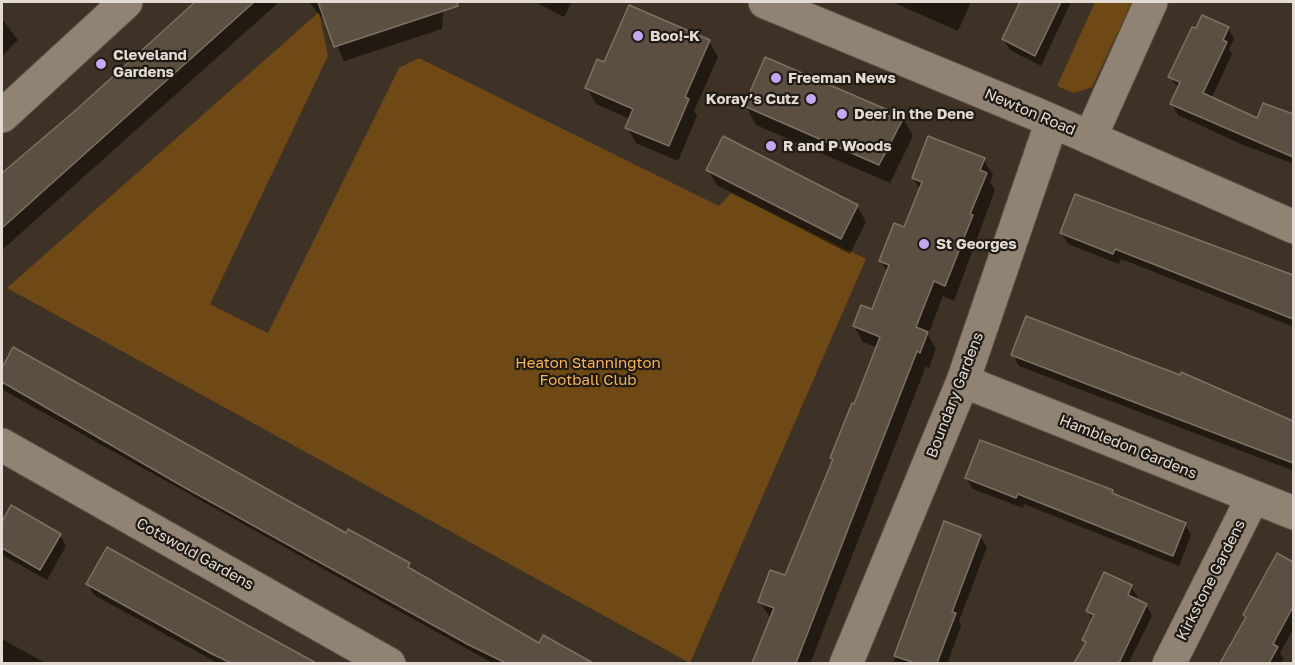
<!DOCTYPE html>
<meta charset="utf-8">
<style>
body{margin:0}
#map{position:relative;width:1295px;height:665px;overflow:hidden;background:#3d3225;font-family:"Golos Text",sans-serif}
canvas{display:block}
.frame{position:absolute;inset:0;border:3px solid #e3dcd4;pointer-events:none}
</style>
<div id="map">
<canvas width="1295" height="665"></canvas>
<div class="frame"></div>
</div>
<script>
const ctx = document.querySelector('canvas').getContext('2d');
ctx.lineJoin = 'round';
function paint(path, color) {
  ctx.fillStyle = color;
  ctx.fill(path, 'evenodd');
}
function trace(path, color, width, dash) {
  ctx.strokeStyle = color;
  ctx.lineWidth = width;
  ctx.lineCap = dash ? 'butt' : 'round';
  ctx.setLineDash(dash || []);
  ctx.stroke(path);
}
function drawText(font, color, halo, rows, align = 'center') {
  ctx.font = font + ' "Golos Text",sans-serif';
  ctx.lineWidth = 4.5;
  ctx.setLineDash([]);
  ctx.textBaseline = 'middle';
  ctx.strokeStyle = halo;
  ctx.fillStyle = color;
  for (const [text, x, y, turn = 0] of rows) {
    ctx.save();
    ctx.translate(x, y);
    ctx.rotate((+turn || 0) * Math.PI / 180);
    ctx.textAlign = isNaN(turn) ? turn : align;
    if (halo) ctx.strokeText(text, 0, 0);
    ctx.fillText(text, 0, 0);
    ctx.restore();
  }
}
paint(new Path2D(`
 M 1095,2 L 1132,2 L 1092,87 L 1074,93 L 1057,86 Z
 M 319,12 L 328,56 L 210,304 L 268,333 L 399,68 L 419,58 L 719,206 L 731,193 L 866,259 L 690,663 L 7,288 Z`), '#6e4916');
paint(new Path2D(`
 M 199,2 L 279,2 L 2,250 L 2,176 Z
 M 309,2 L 444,2 L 442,29 L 344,61 L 327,24 Z
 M 535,2 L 572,2 L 564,17 Z
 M 892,2 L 971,2 L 958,31 Z
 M 1021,2 L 1071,2 L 1041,66 L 1010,50 L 1003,39 Z
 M 2,19 L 18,40 L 2,56 Z
 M 1228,28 L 1234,39 L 1229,49 L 1232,54 L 1212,97 L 1258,120 L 1264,105 L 1294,116 L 1294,164 L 1243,145 L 1178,115 L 1172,104 L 1179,89 L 1170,77 Z
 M 709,41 L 718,57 L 694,111 L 697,116 L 678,161 L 636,143 L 627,127 L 630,119 L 596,104 L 587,88 L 605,64 Z
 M 746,106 L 903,118 L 913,136 L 890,183 L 756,125 Z
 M 983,159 L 993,175 L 990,182 L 995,190 L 954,301 L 943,296 L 928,335 L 936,349 L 929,368 L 926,366 L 810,664 L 753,664 L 771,619 L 760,602 L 786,577 L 878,348 L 863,342 L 854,326 L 873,311 L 888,273 L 881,261 L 905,229 L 920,190 L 913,178 Z
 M 708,170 L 857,206 L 866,222 L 850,254 L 717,185 Z
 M 1076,196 L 1294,277 L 1294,327 L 1121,259 L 1119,264 L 1068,244 L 1061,233 Z
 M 14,349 L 347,535 L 409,564 L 413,572 L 540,645 L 544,637 L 590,664 L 494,664 L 3,390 L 2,371 Z
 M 1013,355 L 1181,376 L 1181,374 L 1238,397 L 1240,401 L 1294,422 L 1294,471 L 1019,366 Z
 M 1058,470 L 1185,524 L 1191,535 L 1179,566 L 1024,504 L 1023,508 L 973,489 L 966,478 Z
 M 11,508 L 60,535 L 66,546 L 47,580 L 2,555 L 2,525 Z
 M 945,523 L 980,536 L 987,547 L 959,621 L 961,626 L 947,664 L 893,664 Z
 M 108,549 L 313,664 L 219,664 L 94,595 L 88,584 Z
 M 1278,555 L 1294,564 L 1294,628 L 1280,653 L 1284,659 L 1281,664 L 1222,664 Z
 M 1131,587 L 1138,597 L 1136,601 L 1146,605 L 1152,616 L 1128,664 L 1076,664 L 1086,645 L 1084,640 L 1093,621 L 1088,611 Z
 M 2,639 L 47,664 L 2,664 Z`), '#0007');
const building = new Path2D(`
 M 195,2 L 254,2 L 2,228 L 2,173 L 76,110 Z
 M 318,2 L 457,2 L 458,6 L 334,47 Z
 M 1020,2 L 1061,2 L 1035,56 L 1002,39 Z
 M 629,5 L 710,40 L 685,97 L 689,99 L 669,146 L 625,128 L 633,109 L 585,88 L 597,59 L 604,62 Z
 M 1202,15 L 1229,27 L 1223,40 L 1227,42 L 1203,93 L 1257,118 L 1263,103 L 1293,114 L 1293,157 L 1170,104 L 1180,82 L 1168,77 L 1192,27 L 1196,28 Z
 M 765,57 L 904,117 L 879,165 L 744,106 Z
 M 723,136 L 858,205 L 841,239 L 706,170 Z
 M 928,136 L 985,158 L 980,170 L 987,173 L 970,214 L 973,215 L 945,286 L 934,281 L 916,327 L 928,332 L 920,353 L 917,351 L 796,663 L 752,663 L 774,608 L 758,602 L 770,570 L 785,575 L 833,459 L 830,458 L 852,403 L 854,404 L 880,337 L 853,326 L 861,305 L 872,309 L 889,265 L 879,261 L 894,223 L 904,227 L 922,182 L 912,178 Z
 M 1075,194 L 1293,275 L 1293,319 L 1115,249 L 1113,254 L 1060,233 Z
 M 1026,316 L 1180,375 L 1181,372 L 1293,421 L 1293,463 L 1011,355 Z
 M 13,347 L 346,533 L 348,529 L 410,563 L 408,567 L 539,643 L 543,635 L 593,663 L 506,663 L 469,645 L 182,486 L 2,382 L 2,368 Z
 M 980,440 L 1113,490 L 1112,493 L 1186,523 L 1173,556 L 1018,494 L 1016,498 L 965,478 Z
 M 11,505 L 61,534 L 40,570 L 2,548 L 2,522 Z
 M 944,521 L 981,535 L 952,612 L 956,613 L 937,663 L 915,663 L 894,656 Z
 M 107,547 L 247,625 L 316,663 L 231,663 L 212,654 L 86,584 Z
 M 1277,553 L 1293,562 L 1293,607 L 1273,644 L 1278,647 L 1269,663 L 1220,663 L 1246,617 L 1243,615 Z
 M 1104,572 L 1132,585 L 1128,595 L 1147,604 L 1119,663 L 1074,663 L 1086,642 L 1082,640 L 1094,615 L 1086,611 Z`);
paint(building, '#5b4f41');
trace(building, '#7d7162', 1.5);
const street = new Path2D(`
 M 2,116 L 126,2
 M 1090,138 L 1151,2
 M 963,381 L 1294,513
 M 2,445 L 389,664
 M 846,664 L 963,381 L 1052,121
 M 1169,664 L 1253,497`);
const secondary = new Path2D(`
 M 765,2 L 1036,114 L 1294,227`);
trace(street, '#595045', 35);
trace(secondary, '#595045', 35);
trace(street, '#908374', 33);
trace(secondary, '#908374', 33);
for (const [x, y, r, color] of [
 [638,36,6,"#c4a7f1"],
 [101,64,6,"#c4a7f1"],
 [776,78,6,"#c4a7f1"],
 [811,99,6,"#c4a7f1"],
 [842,114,6,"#c4a7f1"],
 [771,146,6,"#c4a7f1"],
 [924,244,6,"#c4a7f1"]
]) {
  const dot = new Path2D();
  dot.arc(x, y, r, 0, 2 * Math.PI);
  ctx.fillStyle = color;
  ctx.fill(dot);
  trace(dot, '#201b15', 2);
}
drawText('bold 15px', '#e3dcd4', '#201b15', [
 ["Boo!-K",650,36],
 ["Cleveland",113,55],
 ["Gardens",113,72],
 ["Freeman News",788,78],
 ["Koray’s Cutz",799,99,"right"],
 ["Deer in the Dene",854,114],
 ["R and P Woods",783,146],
 ["St Georges",936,244]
], 'left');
drawText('15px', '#e3dcd4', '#201b15', [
 ["Newton Road",1030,112,23],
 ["Boundary Gardens",955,395,-69],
 ["Hambledon Gardens",1128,447,22],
 ["Cotswold Gardens",195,554,29],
 ["Kirkstone Gardens",1211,580,-63]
]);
drawText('15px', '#f6b15b', '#201b15', [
 ["Heaton Stannington",588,363],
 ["Football Club",588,380]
]);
</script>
